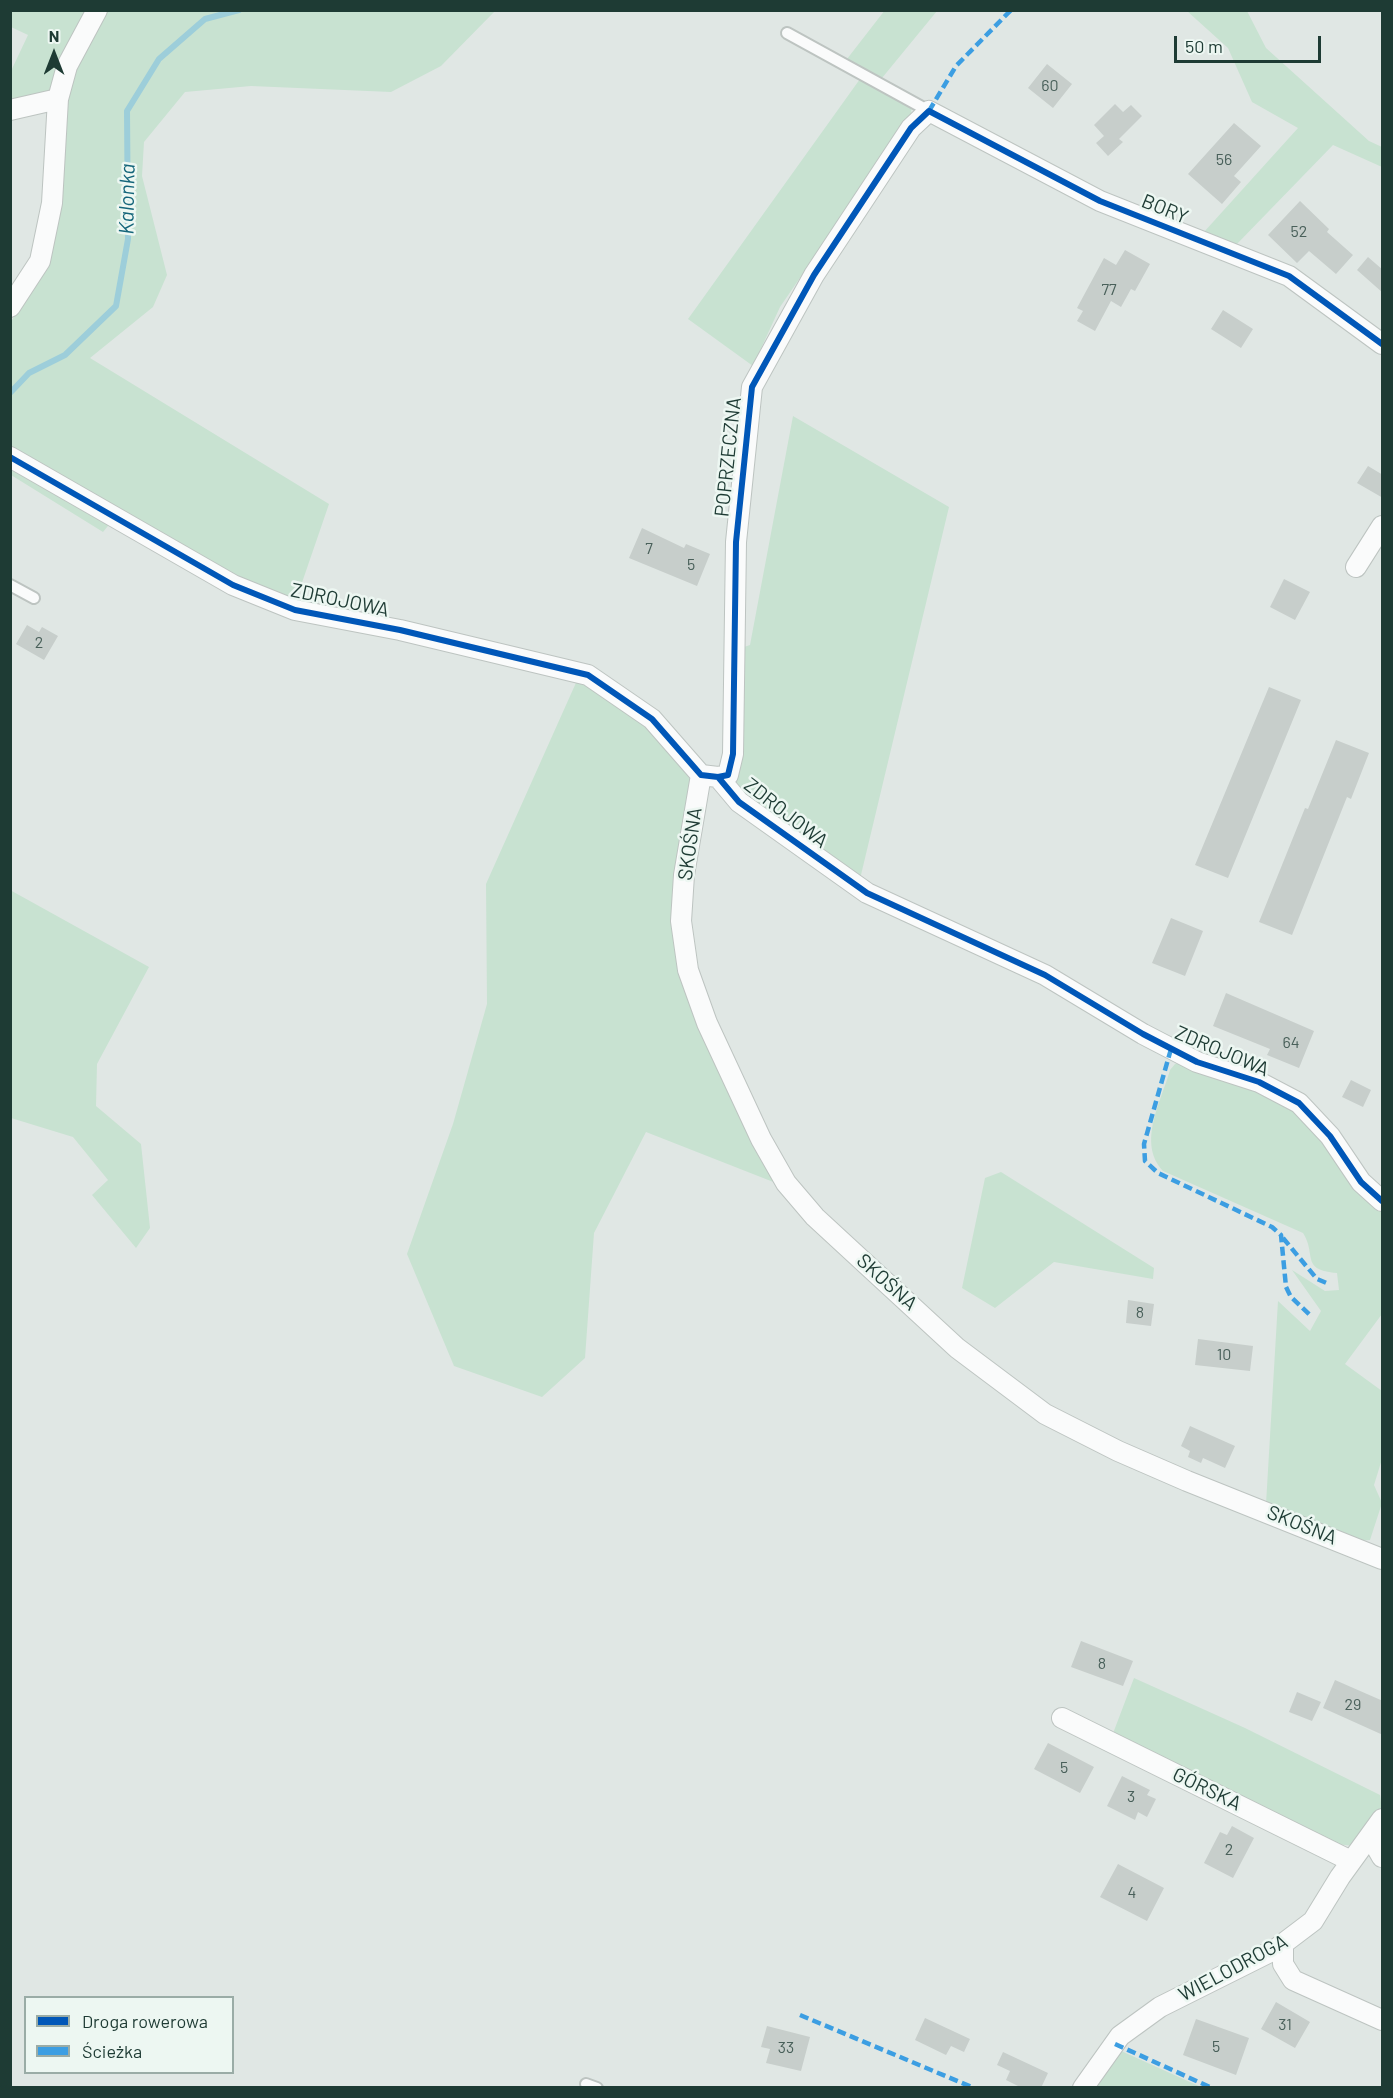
<!DOCTYPE html>
<meta charset="utf-8">
<style>
body{margin:0}
#map{position:relative;width:1393px;height:2098px;overflow:hidden;background:#e0e7e4;font-family:Barlow,sans-serif}
canvas{display:block}
.frame{position:absolute;inset:0;border:12px solid #1e3b34;pointer-events:none}
.legend{position:absolute;left:24px;top:1996px;width:210px;height:78px;box-sizing:border-box;background:#edf7f2;border:2px solid #9aaca6;margin:0;padding:8px 10px;list-style:none;font-size:18px;color:#1e3b34}
.legend li{display:flex;align-items:center;gap:12px;height:30px}
.legend b{width:30px;border:2px solid #9aaca6}
.north{position:absolute;left:24px;top:24px;width:60px;height:60px;-webkit-text-stroke:4px #edf7f2;paint-order:stroke;rotate:0deg;font-size:16px;font-weight:700;line-height:24px;text-align:center;color:#1e3b34}
.north::after{content:'';display:block;margin:auto;width:21px;height:27px;background:#1e3b34;clip-path:polygon(50% 0,100% 100%,50% 72%,0 100%)}
.scale{position:absolute;left:1174px;top:36px;width:147px;height:27px;box-sizing:border-box;border:3px solid #1e3b34;border-top:0;padding-left:8px;font-size:18px;line-height:21px;white-space:nowrap;color:#1e3b34;-webkit-text-stroke:4px #edf7f2;paint-order:stroke}
</style>
<div id="map">
<canvas width="1393" height="2098"></canvas>
<div class="frame"></div>
<ul class="legend">
<li><b style="height:8px;background:#0057b8"></b>Droga rowerowa</li>
<li><b style="height:8px;background:#3c9ee2"></b>Ścieżka</li>
</ul>
<div class="north">N</div>
<div class="scale">50 m</div>
</div>
<script>
const ctx = document.querySelector('canvas').getContext('2d');
ctx.lineJoin = 'round';
function paint(path, color) {
  ctx.fillStyle = color;
  ctx.fill(path, 'evenodd');
}
function trace(path, color, width, dash) {
  ctx.strokeStyle = color;
  ctx.lineWidth = width;
  ctx.lineCap = dash ? 'butt' : 'round';
  ctx.setLineDash(dash || []);
  ctx.stroke(path);
}
function drawText(font, color, halo, rows, align = 'center') {
  ctx.font = font + ' Barlow,sans-serif';
  ctx.lineWidth = 5;
  ctx.setLineDash([]);
  ctx.textBaseline = 'middle';
  ctx.strokeStyle = halo;
  ctx.fillStyle = color;
  for (const [text, x, y, turn = 0] of rows) {
    ctx.save();
    ctx.translate(x, y);
    ctx.rotate((+turn || 0) * Math.PI / 180);
    ctx.textAlign = isNaN(turn) ? turn : align;
    if (halo) ctx.strokeText(text, 0, 0);
    ctx.fillText(text, 0, 0);
    ctx.restore();
  }
}
paint(new Path2D(`
 M 885,10 L 937,11 L 882,78 L 847,59 Z
 M 10,11 L 91,11 L 55,95 L 11,105 L 11,71 L 28,35 L 11,27 Z
 M 105,11 L 495,11 L 441,66 L 391,92 L 251,86 L 185,92 L 144,142 L 142,176 L 167,275 L 153,307 L 90,358 L 329,504 L 295,603 L 234,579 L 11,449 L 10,323 L 30,293 L 51,250 L 60,211 L 63,132 L 71,70 Z
 M 1187,11 L 1247,11 L 1266,48 L 1369,141 L 1382,147 L 1382,167 L 1333,145 L 1236,245 L 1204,232 L 1298,128 L 1252,102 L 1228,48 Z
 M 860,79 L 911,107 L 912,119 L 897,136 L 780,307 L 753,366 L 688,319 Z
 M 793,416 L 949,507 L 860,879 L 761,813 L 736,785 L 738,649 L 750,645 Z
 M 10,463 L 112,521 L 103,532 L 11,475 Z
 M 579,676 L 647,721 L 692,782 L 678,940 L 781,1185 L 646,1132 L 594,1233 L 585,1358 L 542,1397 L 454,1366 L 407,1254 L 453,1124 L 487,1004 L 486,884 Z
 M 10,890 L 149,967 L 97,1064 L 96,1106 L 141,1144 L 150,1228 L 136,1248 L 92,1195 L 108,1180 L 73,1137 L 11,1118 Z
 M 1183,1062 L 1295,1105 L 1354,1183 L 1382,1212 L 1382,1314 L 1345,1364 L 1382,1391 L 1382,1459 L 1374,1485 L 1382,1503 L 1370,1540 L 1355,1541 L 1266,1504 L 1278,1301 L 1310,1331 L 1321,1311 L 1292,1270 L 1325,1291 L 1339,1290 L 1337,1273 C 1300,1270 1317,1255 1303,1233 L 1163,1171 C 1137,1143 1161,1102 1170,1070 L 1175,1064 Z
 M 1001,1172 L 1154,1268 L 1153,1279 L 1054,1262 L 995,1308 L 962,1288 L 985,1178 Z
 M 1134,1678 L 1245,1728 L 1372,1791 L 1380,1795 L 1382,1810 L 1354,1846 L 1336,1844 L 1112,1736 Z
 M 1119,2050 L 1201,2087 L 1094,2086 Z`), '#c8e2d1');
trace(new Path2D(`
 M 10,393 L 29,373 L 65,355 L 116,306 L 128,239 L 127,111 L 159,59 L 205,19 L 239,10`), '#9dceda', 6);
paint(new Path2D(`
 M 1047,64 L 1072,84 L 1053,108 L 1028,88 Z
 M 1115,104 L 1123,112 L 1131,105 L 1142,116 L 1119,139 L 1123,142 L 1108,156 L 1096,143 L 1104,136 L 1094,125 Z
 M 1234,123 L 1261,146 L 1234,176 L 1241,182 L 1222,204 L 1188,174 Z
 M 1300,201 L 1329,229 L 1327,232 L 1353,255 L 1336,274 L 1309,251 L 1297,263 L 1268,235 Z
 M 1125,250 L 1150,264 L 1135,291 L 1131,289 L 1121,307 L 1111,301 L 1095,331 L 1077,321 L 1083,311 L 1077,308 L 1104,258 L 1116,265 Z
 M 1368,257 L 1383,270 L 1383,293 L 1357,270 Z
 M 1223,310 L 1253,329 L 1241,348 L 1211,329 Z
 M 1368,466 L 1383,475 L 1383,498 L 1357,483 Z
 M 642,528 L 684,548 L 686,544 L 710,554 L 697,586 L 629,558 Z
 M 1284,579 L 1310,592 L 1295,620 L 1270,607 Z
 M 27,625 L 39,632 L 42,627 L 58,636 L 44,660 L 16,644 Z
 M 1269,687 L 1301,700 L 1228,878 L 1195,865 Z
 M 1336,740 L 1369,753 L 1351,799 L 1347,797 L 1292,935 L 1259,922 L 1305,808 L 1308,809 Z
 M 1171,918 L 1203,931 L 1185,976 L 1152,963 Z
 M 1226,993 L 1314,1031 L 1299,1068 L 1267,1055 L 1270,1049 L 1213,1026 Z
 M 1351,1080 L 1371,1090 L 1363,1107 L 1342,1097 Z
 M 1128,1300 L 1154,1304 L 1151,1326 L 1126,1323 Z
 M 1198,1339 L 1253,1346 L 1250,1371 L 1195,1365 Z
 M 1190,1426 L 1235,1446 L 1225,1468 L 1203,1458 L 1201,1463 L 1188,1457 L 1190,1451 L 1181,1446 Z
 M 1081,1641 L 1133,1661 L 1123,1686 L 1071,1667 Z
 M 1335,1680 L 1383,1701 L 1383,1735 L 1323,1708 Z
 M 1297,1692 L 1321,1702 L 1312,1721 L 1289,1712 Z
 M 1048,1743 L 1094,1767 L 1080,1793 L 1034,1769 Z
 M 1122,1776 L 1150,1790 L 1147,1795 L 1156,1799 L 1147,1817 L 1138,1812 L 1135,1820 L 1107,1806 Z
 M 1232,1826 L 1254,1838 L 1233,1878 L 1204,1863 L 1220,1832 L 1227,1835 Z
 M 1118,1864 L 1164,1888 L 1147,1921 L 1100,1897 Z
 M 1276,2002 L 1310,2022 L 1295,2048 L 1261,2029 Z
 M 925,2018 L 970,2039 L 964,2052 L 951,2046 L 946,2055 L 915,2040 Z
 M 1196,2019 L 1249,2038 L 1236,2075 L 1183,2055 Z
 M 767,2026 L 810,2037 L 801,2071 L 766,2063 L 770,2049 L 761,2047 Z
 M 1003,2052 L 1048,2073 L 1041,2088 L 1022,2088 L 1006,2080 L 1010,2071 L 997,2065 Z`), '#c7cecb');
const lane = new Path2D(`
 M 787,33 L 929,111
 M 10,585 L 34,598
 M 586,2084 L 597,2088`);
const street = new Path2D(`
 M 10,110 L 58,99
 M 10,307 L 40,261 L 52,203 L 58,99 L 67,66 L 97,10
 M 10,457 L 233,585 L 295,610 L 400,630 L 588,675 L 652,719 L 701,775 L 718,777 L 739,802 L 867,893 L 1045,975 L 1143,1034 L 1197,1062 L 1259,1082 L 1299,1103 L 1330,1136 L 1361,1182 L 1382,1201
 M 1356,567 L 1382,526
 M 701,775 L 684,875 L 681,921 L 688,970 L 707,1023 L 761,1139 L 786,1183 L 815,1217 L 957,1348 L 1045,1414 L 1118,1451 L 1187,1481 L 1382,1559
 M 718,777 L 728,775 L 733,754 L 736,542 L 752,387 L 814,275 L 911,128 L 929,111 L 1100,201 L 1289,276 L 1382,344
 M 1062,1718 L 1351,1861
 M 1370,1836 L 1382,1857
 M 1283,1944 L 1283,1964 L 1293,1980 L 1382,2020
 M 1083,2088 L 1120,2036 L 1160,2007 L 1276,1949 L 1313,1921 L 1340,1877 L 1382,1819`);
trace(lane, '#bdc4c1', 14);
trace(street, '#bdc4c1', 22);
trace(lane, '#fafbfb', 10);
trace(street, '#fafbfb', 20);
trace(new Path2D(`
 M 929,111 L 956,66 L 1011,10
 M 1171,1049 L 1144,1144 L 1145,1161 L 1158,1173 L 1272,1227 L 1281,1235 L 1286,1287 L 1291,1297 L 1311,1316
 M 1283,1238 L 1317,1279 L 1329,1284
 M 800,2015 L 974,2088
 M 1115,2044 L 1212,2088`), '#3c9ee2', 4.5, [9, 4.5]);
trace(new Path2D(`
 M 10,457 L 233,585 L 295,610 L 400,630 L 588,675 L 652,719 L 701,775 L 718,777 L 739,802 L 867,893 L 1045,975 L 1143,1034 L 1197,1062 L 1259,1082 L 1299,1103 L 1330,1136 L 1361,1182 L 1382,1201
 M 718,777 L 728,775 L 733,754 L 736,542 L 752,387 L 814,275 L 911,128 L 929,111 L 1100,201 L 1289,276 L 1382,344`), '#0057b8', 6);
drawText('16px', '#49605a', null, [
 ["60",1050,86],
 ["56",1224,160],
 ["52",1299,232],
 ["77",1109,290],
 ["7",649,549],
 ["5",691,565],
 ["2",39,643],
 ["64",1291,1043],
 ["8",1140,1313],
 ["10",1224,1355],
 ["8",1102,1664],
 ["29",1353,1705],
 ["5",1064,1768],
 ["3",1131,1797],
 ["2",1229,1850],
 ["4",1132,1893],
 ["31",1285,2025],
 ["5",1216,2047],
 ["33",786,2048]
]);
drawText('20px', '#1e3b34', '#edf7f2', [
 ["BORY",1165,209,22],
 ["POPRZECZNA",728,457,-84],
 ["ZDROJOWA",340,600,12],
 ["ZDROJOWA",786,813,38],
 ["SKOŚNA",690,844,-82],
 ["ZDROJOWA",1222,1051,23],
 ["SKOŚNA",887,1282,42],
 ["SKOŚNA",1302,1525,22],
 ["GÓRSKA",1207,1789,26],
 ["WIELODROGA",1233,1968,-28]
]);
drawText('italic 21px', '#14657a', '#edf7f2', [
 ["Kalonka",127,199,-89]
]);
</script>
